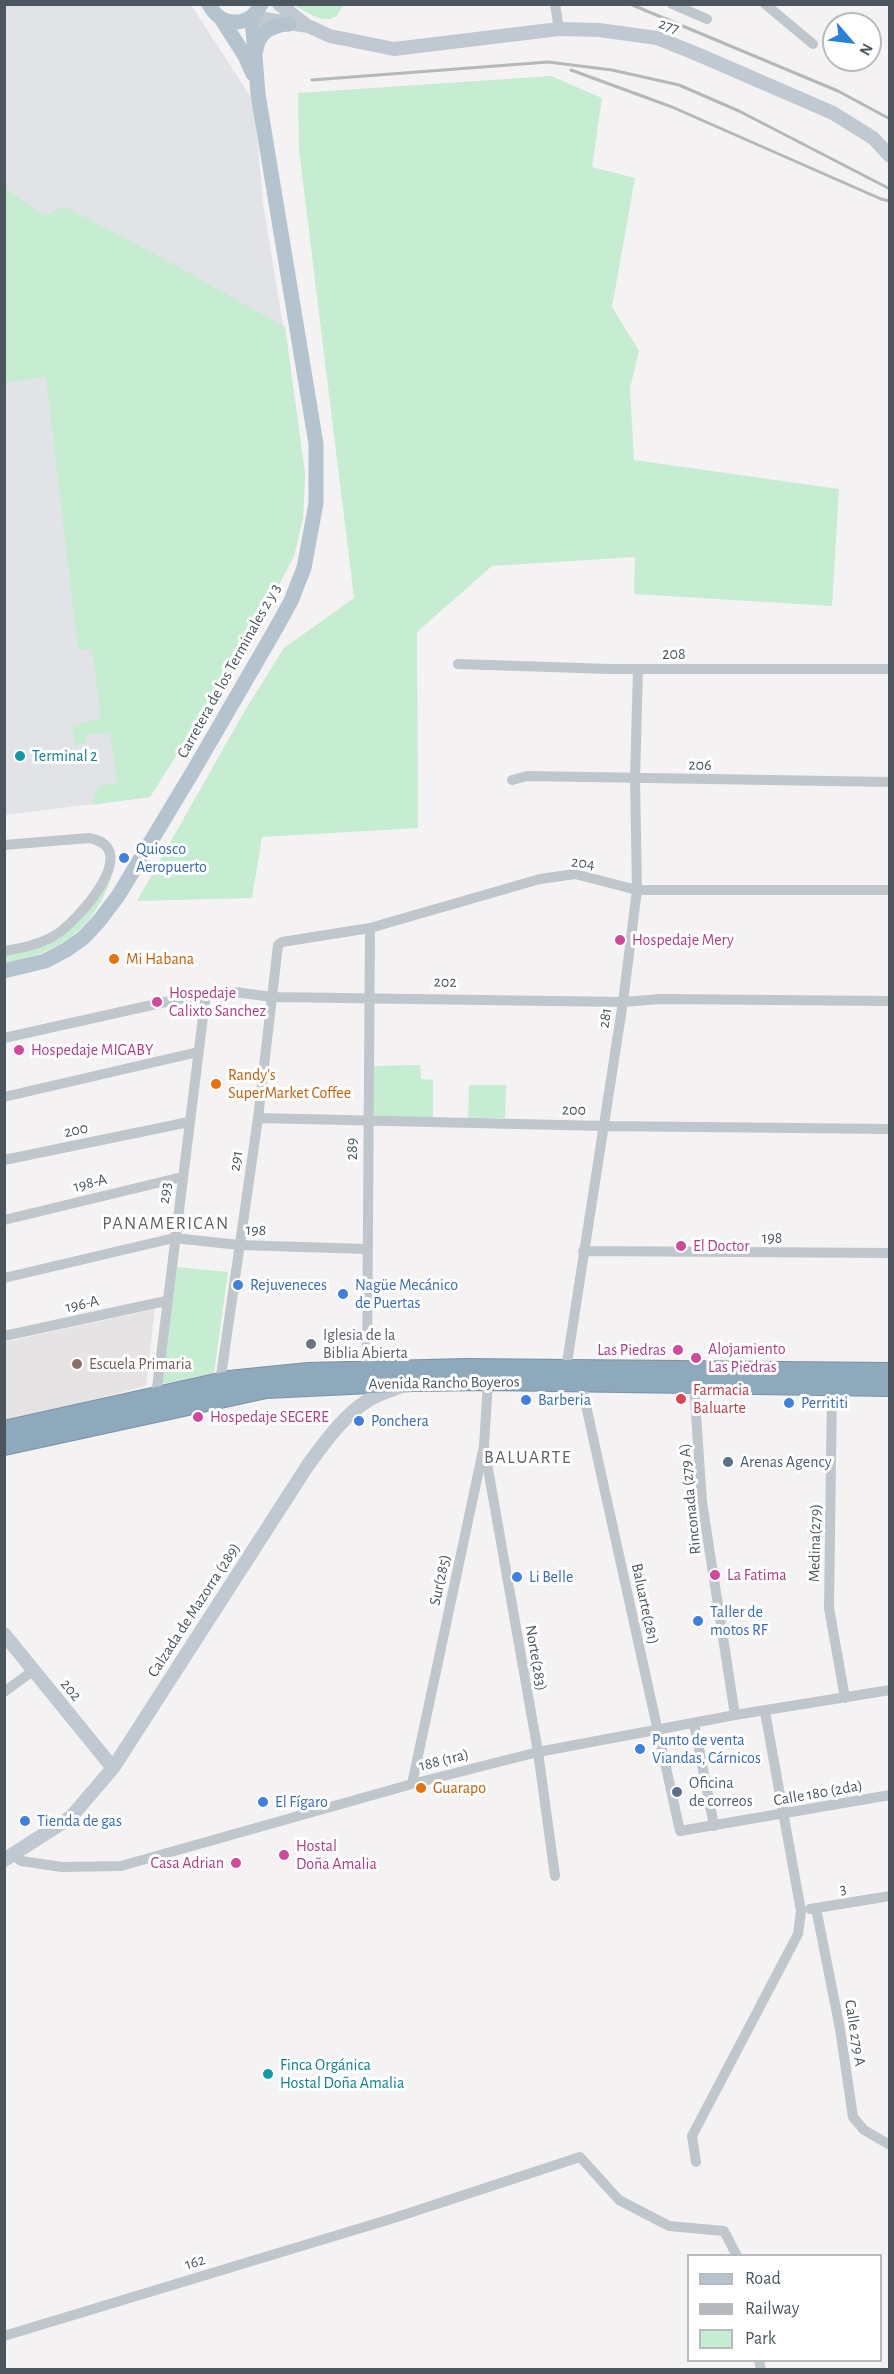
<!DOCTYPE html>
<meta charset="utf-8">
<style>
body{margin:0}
#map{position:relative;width:894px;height:2374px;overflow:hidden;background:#f4f2f2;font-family:"Alegreya Sans",sans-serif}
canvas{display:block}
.frame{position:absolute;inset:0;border:6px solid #4b565e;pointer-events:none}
.legend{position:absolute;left:687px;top:2254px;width:195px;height:108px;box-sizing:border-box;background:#fff;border:2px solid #b7bbbf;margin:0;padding:8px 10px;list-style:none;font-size:18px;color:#4b565e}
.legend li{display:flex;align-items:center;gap:12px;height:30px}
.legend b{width:30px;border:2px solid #b7bbbf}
.north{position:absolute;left:822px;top:12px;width:60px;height:60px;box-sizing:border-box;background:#fff;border:2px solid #b7bbbf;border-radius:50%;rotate:118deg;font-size:16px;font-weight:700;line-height:24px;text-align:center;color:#4b565e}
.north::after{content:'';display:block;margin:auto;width:21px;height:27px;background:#2a81d6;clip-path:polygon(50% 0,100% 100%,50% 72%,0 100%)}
</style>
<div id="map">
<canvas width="894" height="2374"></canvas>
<div class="frame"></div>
<ul class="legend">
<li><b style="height:8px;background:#b4c3ce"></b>Road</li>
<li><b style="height:8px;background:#b5b8bb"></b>Railway</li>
<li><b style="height:16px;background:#c6edd2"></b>Park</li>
</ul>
<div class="north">N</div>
</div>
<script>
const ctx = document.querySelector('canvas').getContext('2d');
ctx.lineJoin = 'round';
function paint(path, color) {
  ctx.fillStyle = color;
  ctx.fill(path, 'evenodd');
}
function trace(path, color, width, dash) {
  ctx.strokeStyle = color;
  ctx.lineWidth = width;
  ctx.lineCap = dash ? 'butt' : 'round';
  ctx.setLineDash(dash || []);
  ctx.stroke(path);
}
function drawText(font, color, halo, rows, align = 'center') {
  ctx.font = font + ' "Alegreya Sans",sans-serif';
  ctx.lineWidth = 6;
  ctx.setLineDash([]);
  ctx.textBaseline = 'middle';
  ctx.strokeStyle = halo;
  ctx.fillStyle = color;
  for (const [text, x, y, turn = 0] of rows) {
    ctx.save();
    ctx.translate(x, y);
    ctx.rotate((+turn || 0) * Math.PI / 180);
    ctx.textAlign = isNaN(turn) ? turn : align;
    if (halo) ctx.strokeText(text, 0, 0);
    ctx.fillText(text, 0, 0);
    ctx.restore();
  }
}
paint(new Path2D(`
 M 155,1309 L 146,1386 L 5,1423 L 5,1342 Z`), '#e5e3e3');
paint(new Path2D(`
 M 185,4 L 187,6 L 191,5 L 254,102 L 263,203 L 283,325 L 285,327 L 305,474 L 303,518 L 294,556 L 252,635 L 150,797 L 5,815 L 4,5 Z`), '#e1e3e6');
paint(new Path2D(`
 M 294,5 L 343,4 L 343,5 C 334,31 311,15 294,5 Z
 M 551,76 L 602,98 L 592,167 L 635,178 L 612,307 L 639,351 L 630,388 L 634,460 L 839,489 L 832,606 L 634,594 L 635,557 L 492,566 L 417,632 L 418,828 L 262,837 L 252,898 L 137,901 L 244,712 L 284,648 L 354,598 L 299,150 L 298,93 Z
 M 5,188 L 45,216 L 64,206 L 155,254 L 285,327 L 305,474 L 303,518 L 294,556 L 252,635 L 150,797 L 91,805 L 98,786 L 117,783 L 110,732 L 86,735 L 87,742 L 75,746 L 72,726 L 101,718 L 92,649 L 78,650 L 46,377 L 5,383 Z
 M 112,876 C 93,932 59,951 5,964 L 4,956 C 65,945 79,924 112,876 Z
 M 420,1065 L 421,1079 L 433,1080 L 433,1118 L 372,1118 L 373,1066 Z
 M 469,1085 L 506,1085 L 505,1118 L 468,1119 Z
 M 177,1267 L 228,1272 L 214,1373 L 162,1384 Z`), '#c6edd2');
const highway = new Path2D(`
 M 4,1430 L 229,1380 L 308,1372 L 466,1368 L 890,1372
 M 4,1446 L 266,1389 L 413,1382 L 488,1381 L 890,1387`);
trace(highway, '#7a93a8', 20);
trace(new Path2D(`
 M 555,4 L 559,29
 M 672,4 L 707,19
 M 765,4 L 813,44
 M 458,664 L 610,669 L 890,669
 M 512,780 L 527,776 L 890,782
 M 4,845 L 89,838 C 145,848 76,923 54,936 C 38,945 22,948 4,951
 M 4,1038 L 206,993 L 235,992 L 272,997 L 623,1002 L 660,999 L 890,1001
 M 4,1097 L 198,1052
 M 258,1118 L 604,1126 L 890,1129
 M 4,1160 L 189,1122
 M 4,1220 L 182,1177
 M 583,1251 L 890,1253
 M 4,1278 L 174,1238 L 239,1245 L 366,1249
 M 4,1336 L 166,1301
 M 367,1369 L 370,928
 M 566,1369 L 623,1002 L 637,890 L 635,779 L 638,669
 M 220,1383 L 258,1118 L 278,945 L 282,942 L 370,928 L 540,879 L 575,874 L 637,890 L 890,890
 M 581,1383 L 680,1831 L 890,1795
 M 694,1385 L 702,1502 L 735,1715
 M 832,1387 L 829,1608 L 845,1698
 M 156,1396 L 206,993
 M 484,1446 L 538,1752 L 555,1876
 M 4,1692 L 34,1670
 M 694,1723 L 714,1826
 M 412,1784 L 484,1446 L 488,1381
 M 13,1855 L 21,1861 L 62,1867 L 121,1866 L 412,1784 L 538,1752 L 735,1715 L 890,1690
 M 816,1908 L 840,2029 L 853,2117 L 864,2130 L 890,2145
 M 810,1909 L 890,1896
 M 696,2162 L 692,2136 L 798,1934 L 801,1911 L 765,1712
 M 4,2336 L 394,2218 L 580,2157 L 619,2200 L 669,2226 L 724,2231 L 737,2256
 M 759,2360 L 761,2370`), '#bfc7cd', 10);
trace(new Path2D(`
 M 279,4 L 306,25
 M 252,17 L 308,26 L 330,36 L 394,49 L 559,29 L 599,30 L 657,38 L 697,54 L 833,113 L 873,138 L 890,156
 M 4,1634 L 113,1768
 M 4,1860 L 71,1817 L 113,1768 L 308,1465 C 325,1442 343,1416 367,1401 C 377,1394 391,1390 402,1386`), '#c0c9d1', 14);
trace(new Path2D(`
 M 209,4 C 220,28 250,28 261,4
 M 222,20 L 245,56 L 253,74
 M 256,50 C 258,32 272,25 289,24
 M 4,971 L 45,961 L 66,950 L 83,938 L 99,921 L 118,896 L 195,768 L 275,630 L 291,601 L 304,568 L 316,503 L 316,444 L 258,94 L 252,17`), '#b4c3ce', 15);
trace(highway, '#8ea8bc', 18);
trace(new Path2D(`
 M 630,4 L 838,91 L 890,119
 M 571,70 L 672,107 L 881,199 L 890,201
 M 312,80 L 548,62 L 612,70 L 679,85 L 739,111 L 890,189`), '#b5b8bb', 3);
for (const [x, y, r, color] of [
 [20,756,6,"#0f9aa8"],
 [124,858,6,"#3f7fe0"],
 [620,940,6,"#d1479c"],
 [114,959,6,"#e8710a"],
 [157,1002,6,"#d1479c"],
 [19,1050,6,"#d1479c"],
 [216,1084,6,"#e8710a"],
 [681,1246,6,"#d1479c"],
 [238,1285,6,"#3f7fe0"],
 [343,1294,6,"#3f7fe0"],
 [311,1344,6,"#6b7280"],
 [678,1350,6,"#d1479c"],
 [696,1358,6,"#d1479c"],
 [77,1364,6,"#8d6e63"],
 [681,1399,6,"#e0444e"],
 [526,1400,6,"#3f7fe0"],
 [789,1403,6,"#3f7fe0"],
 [198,1417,6,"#d1479c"],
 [359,1421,6,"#3f7fe0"],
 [728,1462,6,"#5c6f8a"],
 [715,1575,6,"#d1479c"],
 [517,1577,6,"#3f7fe0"],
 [698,1621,6,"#3f7fe0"],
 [640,1749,6,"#3f7fe0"],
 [421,1788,6,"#e8710a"],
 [677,1792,6,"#5c6f8a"],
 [263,1802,6,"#3f7fe0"],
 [25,1821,6,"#3f7fe0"],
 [284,1855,6,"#d1479c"],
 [236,1863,6,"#d1479c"],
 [268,2074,6,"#0f9aa8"]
]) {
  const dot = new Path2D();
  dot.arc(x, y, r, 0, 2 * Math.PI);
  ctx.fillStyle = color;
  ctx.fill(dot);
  trace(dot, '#fff', 2);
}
drawText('16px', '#4b565e', '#fff', [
 ["277",669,26,18],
 ["208",674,654],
 ["Carretera de los Terminales 2 y 3",229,671,-61],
 ["206",700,765,1],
 ["204",583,863,7],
 ["202",445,982,1],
 ["281",605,1018,-81],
 ["200",574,1110,1],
 ["200",76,1130,-12],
 ["289",352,1149,-90],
 ["291",236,1161,-82],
 ["198-A",90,1183,-14],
 ["293",165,1193,-83],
 ["198",256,1230,2],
 ["198",772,1238],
 ["196-A",82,1304,-12],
 ["Avenida Rancho Boyeros",444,1383,-1],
 ["Rinconada (279 A)",690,1499,-96],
 ["Medina(279)",815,1543,-89],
 ["Sur(285)",440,1580,-78],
 ["Baluarte(281)",645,1604,78],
 ["Calzada de Mazorra (289)",194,1610,-57],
 ["Norte(283)",536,1658,80],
 ["202",71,1690,51],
 ["188 (1ra)",444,1760,-14],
 ["Calle 180 (2da)",818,1793,-10],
 ["3",843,1889,-9],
 ["Calle 279 A",855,2033,81],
 ["162",195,2262,-17]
]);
drawText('16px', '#0d838f', '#fff', [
 ["Terminal 2",32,756],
 ["Finca Orgánica",280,2065],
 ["Hostal Doña Amalia",280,2083]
], 'left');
drawText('16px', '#366cbe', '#fff', [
 ["Quiosco",136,849],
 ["Aeropuerto",136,867],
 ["Rejuveneces",250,1285],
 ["Nagüe Mecánico",355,1285],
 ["de Puertas",355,1303],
 ["Barberia",538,1400],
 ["Perrititi",801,1403],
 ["Ponchera",371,1421],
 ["Li Belle",529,1577],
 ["Taller de",710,1612],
 ["motos RF",710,1630],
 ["Punto de venta",652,1740],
 ["Viandas, Cárnicos",652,1758],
 ["El Fígaro",275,1802],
 ["Tienda de gas",37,1821]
], 'left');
drawText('16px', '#b23c85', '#fff', [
 ["Hospedaje Mery",632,940],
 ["Hospedaje",169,993],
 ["Calixto Sanchez",169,1011],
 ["Hospedaje MIGABY",31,1050],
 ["El Doctor",693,1246],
 ["Alojamiento",708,1349],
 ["Las Piedras",708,1367],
 ["Las Piedras",666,1350,"right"],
 ["Hospedaje SEGERE",210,1417],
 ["La Fatima",727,1575],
 ["Hostal",296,1846],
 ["Doña Amalia",296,1864],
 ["Casa Adrian",224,1863,"right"]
], 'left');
drawText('16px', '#c56008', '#fff', [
 ["Mi Habana",126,959],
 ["Randy's",228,1075],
 ["SuperMarket Coffee",228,1093],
 ["Guarapo",433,1788]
], 'left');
drawText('16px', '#5b616d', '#fff', [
 ["Iglesia de la",323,1335],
 ["Biblia Abierta",323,1353]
], 'left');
drawText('16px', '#785e54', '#fff', [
 ["Escuela Primaria",89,1364]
], 'left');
drawText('16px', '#be3a42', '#fff', [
 ["Farmacia",693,1390],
 ["Baluarte",693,1408]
], 'left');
drawText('16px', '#4e5e75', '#fff', [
 ["Arenas Agency",740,1462],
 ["Oficina",689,1783],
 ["de correos",689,1801]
], 'left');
ctx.letterSpacing = '1.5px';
drawText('18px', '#5f6366', '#fff', [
 ["PANAMERICAN",166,1224],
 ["BALUARTE",528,1458]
]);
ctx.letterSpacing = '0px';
</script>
